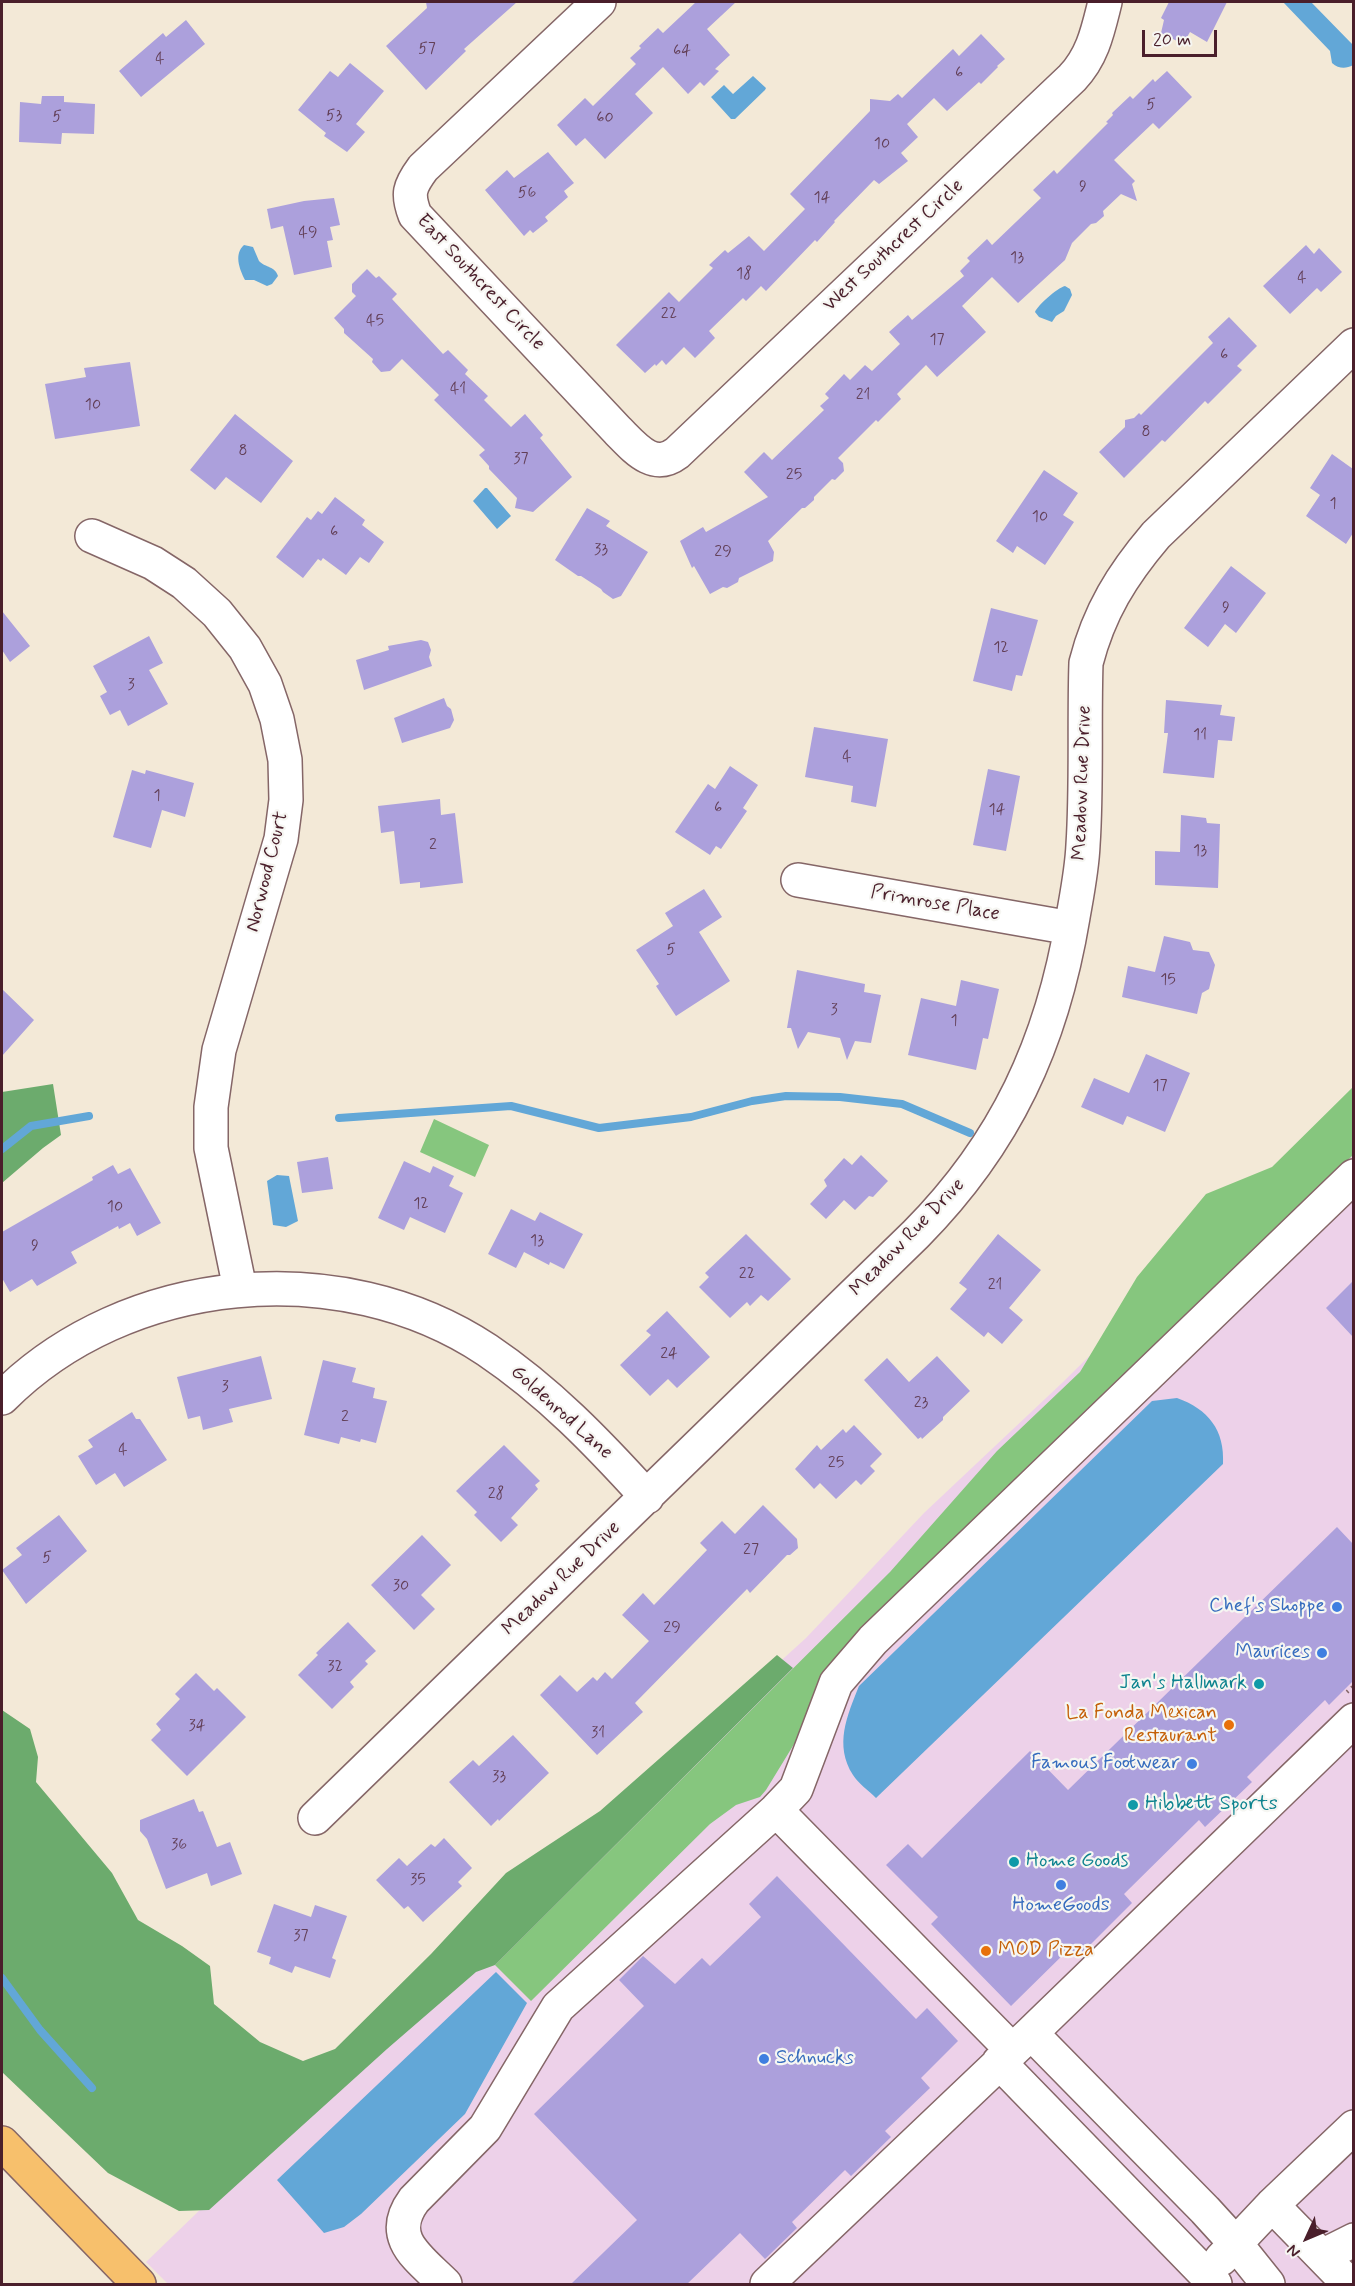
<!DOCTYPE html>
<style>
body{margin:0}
#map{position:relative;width:1355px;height:2286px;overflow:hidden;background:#f3e9d7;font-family:Mynerve,sans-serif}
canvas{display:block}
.frame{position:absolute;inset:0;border:3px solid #4a1f2b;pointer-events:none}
.north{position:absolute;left:1277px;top:2208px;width:60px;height:60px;-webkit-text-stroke:4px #f6f6f2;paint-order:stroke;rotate:226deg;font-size:16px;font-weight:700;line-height:24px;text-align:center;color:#4a1f2b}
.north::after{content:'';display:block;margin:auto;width:21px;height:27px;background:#4a1f2b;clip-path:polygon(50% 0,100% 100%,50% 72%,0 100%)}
.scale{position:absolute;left:1142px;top:30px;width:75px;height:27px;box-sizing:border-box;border:3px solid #4a1f2b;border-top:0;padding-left:8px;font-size:18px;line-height:21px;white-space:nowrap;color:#4a1f2b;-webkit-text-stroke:4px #f6f6f2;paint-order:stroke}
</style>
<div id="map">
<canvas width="1355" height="2286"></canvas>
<div class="frame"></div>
<div class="north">N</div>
<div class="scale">20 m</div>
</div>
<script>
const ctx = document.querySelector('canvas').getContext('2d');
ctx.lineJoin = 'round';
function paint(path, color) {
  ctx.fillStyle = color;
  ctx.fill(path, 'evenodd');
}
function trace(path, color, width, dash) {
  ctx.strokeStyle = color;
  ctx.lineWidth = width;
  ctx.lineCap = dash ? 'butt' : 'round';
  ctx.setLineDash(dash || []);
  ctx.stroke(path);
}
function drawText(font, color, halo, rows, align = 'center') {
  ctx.font = font + ' Mynerve,sans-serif';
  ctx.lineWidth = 4.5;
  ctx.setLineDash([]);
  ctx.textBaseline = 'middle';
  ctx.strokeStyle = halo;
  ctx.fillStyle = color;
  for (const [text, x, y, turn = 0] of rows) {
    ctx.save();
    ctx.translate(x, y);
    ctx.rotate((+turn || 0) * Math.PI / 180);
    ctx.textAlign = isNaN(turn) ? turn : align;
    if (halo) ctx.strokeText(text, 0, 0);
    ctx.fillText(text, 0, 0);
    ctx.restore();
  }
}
paint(new Path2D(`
 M 1353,1095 L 1353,2284 L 168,2284 L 146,2262 L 578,1845 L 806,1638 L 924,1513 L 1063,1382 Z`), '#edd1e9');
paint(new Path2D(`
 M 1353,1087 L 1353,1155 L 837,1657 L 816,1690 L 799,1736 L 766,1790 L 760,1797 L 736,1805 L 710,1824 L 531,2001 L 495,1965 L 890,1572 L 997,1451 L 1080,1372 L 1137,1277 L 1206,1194 L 1272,1167 Z
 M 434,1119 L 489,1145 L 475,1177 L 420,1152 Z`), '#86c67e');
paint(new Path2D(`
 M 53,1084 L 61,1135 L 43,1148 L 2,1183 L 2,1092 Z
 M 777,1655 L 793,1668 L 495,1965 L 476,1972 L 387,2049 L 209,2210 L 179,2211 L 108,2173 L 2,2072 L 2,1710 L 30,1729 L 38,1757 L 36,1782 L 112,1873 L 138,1920 L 182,1946 L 210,1966 L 214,2004 L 260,2042 L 303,2061 L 335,2049 L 431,1954 L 506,1873 L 600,1811 Z`), '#6cab6d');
paint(new Path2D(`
 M 1283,2 L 1311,2 L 1353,45 L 1353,65 C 1346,69 1339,69 1332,63 L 1330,51 Z
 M 753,76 L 766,88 L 765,90 L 735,119 L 731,119 L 711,97 L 724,85 L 733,94 Z
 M 244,245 L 253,247 L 259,261 C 266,268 275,266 278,276 L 272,284 L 267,286 L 254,280 L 245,280 C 239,268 234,254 244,245 Z
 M 1065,286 L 1070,289 L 1072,295 L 1064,311 L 1056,316 L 1052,322 L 1039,317 L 1035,312 C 1038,305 1057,288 1065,286 Z
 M 485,488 L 487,488 L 511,516 L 497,529 L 473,501 Z
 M 277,1175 L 289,1176 L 298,1221 L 286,1227 L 273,1225 L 267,1181 Z
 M 1177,1398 C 1208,1409 1225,1430 1223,1464 L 876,1798 C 869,1791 858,1783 853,1775 C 834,1745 847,1716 859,1686 L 1152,1401 Z
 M 496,1972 L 527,2003 L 465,2114 L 361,2214 L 344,2227 L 324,2233 L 277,2180 Z`), '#62a7d7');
trace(new Path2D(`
 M 339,1118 L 511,1106 L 599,1128 L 691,1117 L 752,1101 L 786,1096 L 840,1097 L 902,1104 L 970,1133
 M 2,1149 L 31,1126 L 89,1116
 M 2,1978 L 40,2030 L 92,2088`), '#62a7d7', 8);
paint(new Path2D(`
 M 426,2 L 517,2 L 464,49 L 466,51 L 426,90 L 386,46 L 427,8 Z
 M 696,2 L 736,2 L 707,29 L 730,55 L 715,69 L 719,71 L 704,86 L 700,82 L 688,94 L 663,67 L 635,94 L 653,113 L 605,159 L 585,138 L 576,146 L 557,125 L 585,98 L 593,106 L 636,64 L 630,58 L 641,48 L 639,46 L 658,28 L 663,33 Z
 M 1169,2 L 1227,2 L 1207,42 L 1190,32 L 1183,44 L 1161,33 L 1164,20 L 1161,18 Z
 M 186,20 L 205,44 L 141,97 L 119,71 L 163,33 L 166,37 Z
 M 981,34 L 1005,59 L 997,66 L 998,67 L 981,84 L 979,82 L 947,111 L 934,98 L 907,124 L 918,137 L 901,153 L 908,161 L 879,184 L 874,180 L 834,221 L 835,222 L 817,242 L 815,240 L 766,291 L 761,286 L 746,301 L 743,298 L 709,331 L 715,338 L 695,358 L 684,347 L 666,365 L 662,360 L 656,366 L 655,364 L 645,373 L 616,345 L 669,292 L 679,302 L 713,268 L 709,265 L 725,250 L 728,253 L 749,236 L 764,251 L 805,209 L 790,194 L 870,111 L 870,99 L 890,101 L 898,94 L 902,98 L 953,49 L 959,56 Z
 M 350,63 L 384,91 L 356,124 L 365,132 L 347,152 L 324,136 L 326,133 L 298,110 L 330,71 L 338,77 Z
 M 1167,71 L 1192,97 L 1159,129 L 1153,123 L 1114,160 L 1135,181 L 1132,184 L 1137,201 L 1121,194 L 1103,211 L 1104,216 L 1096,223 L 1091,224 L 1072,243 L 1065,260 L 1018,303 L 992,277 L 962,306 L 986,332 L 937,377 L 926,365 L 897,394 L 901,399 L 878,422 L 876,420 L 838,458 L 843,463 L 844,471 L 835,480 L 832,479 L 814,497 L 814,500 L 805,508 L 802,508 L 768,541 L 774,552 L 773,561 L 739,578 L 738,582 L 727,588 L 723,587 L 710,594 L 694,566 L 692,568 L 680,541 L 703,527 L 706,532 L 768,497 L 744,472 L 764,452 L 772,460 L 824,410 L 820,406 L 829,398 L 825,394 L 844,374 L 850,380 L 865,365 L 872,371 L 900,344 L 889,332 L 908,315 L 912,320 L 964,276 L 960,271 L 970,261 L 967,258 L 987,239 L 992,245 L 1041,198 L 1033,190 L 1054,170 L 1057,174 L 1108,123 L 1106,122 L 1113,115 L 1112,113 L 1130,96 L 1133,99 L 1153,79 L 1155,82 Z
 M 42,96 L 64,96 L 64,102 L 95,104 L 94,134 L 62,133 L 61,144 L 19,142 L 20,102 L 41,104 Z
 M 548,152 L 574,183 L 564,191 L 568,197 L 545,217 L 548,221 L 533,233 L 530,230 L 524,236 L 485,190 L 507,170 L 514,178 Z
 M 334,198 L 340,225 L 330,227 L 333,240 L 327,241 L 332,267 L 294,275 L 283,226 L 271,229 L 267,209 L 304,201 Z
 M 1306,245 L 1314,254 L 1319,248 L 1342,272 L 1321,292 L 1317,288 L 1290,314 L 1263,286 Z
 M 367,269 L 376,278 L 379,276 L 397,294 L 392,299 L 443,354 L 448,350 L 468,370 L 465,374 L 488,396 L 484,400 L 511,427 L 525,414 L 543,435 L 540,438 L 572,477 L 533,512 L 515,508 L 517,498 L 489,469 L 489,466 L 479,455 L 485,450 L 434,400 L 439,395 L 402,359 L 390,371 L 381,372 L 372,362 L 373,359 L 344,333 L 344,329 L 334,318 L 356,296 L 352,292 L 352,284 Z
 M 1229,317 L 1257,346 L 1237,366 L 1242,370 L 1208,404 L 1205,401 L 1165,442 L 1162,440 L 1124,478 L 1099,452 L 1125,427 L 1125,420 L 1134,418 L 1139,413 L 1141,415 L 1213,343 L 1208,337 Z
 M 130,362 L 140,426 L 55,439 L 45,384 L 86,377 L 84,368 Z
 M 235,414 L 293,461 L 261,503 L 226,477 L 215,490 L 190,470 Z
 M 1332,454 L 1353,469 L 1353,533 L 1346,544 L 1306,516 L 1320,495 L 1310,488 Z
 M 1044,470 L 1078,493 L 1063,515 L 1074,522 L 1045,565 L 1017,546 L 1013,553 L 996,541 Z
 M 335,497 L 365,520 L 362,525 L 384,542 L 369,563 L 360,557 L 346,575 L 323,558 L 321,561 L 318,559 L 303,578 L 276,557 L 307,517 L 311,520 L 318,511 L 322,514 Z
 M 587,508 L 610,521 L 606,526 L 648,552 L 621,596 L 613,599 L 603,592 L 601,589 L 581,576 L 578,576 L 555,560 Z
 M 1231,566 L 1266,593 L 1236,633 L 1225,624 L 1208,647 L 1184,628 Z
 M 991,608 L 1038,620 L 1022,676 L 1016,675 L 1012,691 L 973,681 Z
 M 2,611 L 30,646 L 10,662 L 2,650 Z
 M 149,636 L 163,663 L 149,670 L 168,704 L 128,726 L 120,710 L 110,715 L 100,696 L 107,692 L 93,666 Z
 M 421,640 L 428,642 L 431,650 L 429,657 L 432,666 L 364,690 L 356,660 L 389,650 L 388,646 Z
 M 444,698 L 447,706 L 451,709 L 454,720 L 450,728 L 402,743 L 394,718 Z
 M 1166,700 L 1222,705 L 1220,715 L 1235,717 L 1232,741 L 1218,740 L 1214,778 L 1163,773 L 1168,733 L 1164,733 Z
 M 814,727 L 888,739 L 876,807 L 851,802 L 853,786 L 805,777 Z
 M 730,766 L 758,785 L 743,808 L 747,811 L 721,849 L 716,846 L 710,855 L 675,832 L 708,784 L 715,789 Z
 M 988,769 L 1020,776 L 1006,851 L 973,845 Z
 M 132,770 L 145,774 L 146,770 L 194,783 L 185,817 L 162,810 L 151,848 L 113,837 Z
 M 440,799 L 441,815 L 455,813 L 463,883 L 420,888 L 420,882 L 400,884 L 394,831 L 381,833 L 378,806 Z
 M 1181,815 L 1206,818 L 1207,823 L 1220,824 L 1218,888 L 1155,885 L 1155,851 L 1180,852 Z
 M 704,889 L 722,917 L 699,932 L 730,981 L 676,1016 L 656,986 L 659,984 L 636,950 L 673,926 L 665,913 Z
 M 1164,936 L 1190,942 L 1193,950 L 1209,952 L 1215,965 L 1209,989 L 1202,993 L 1197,1014 L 1122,997 L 1128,966 L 1155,972 Z
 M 797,970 L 865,984 L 864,992 L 881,995 L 871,1043 L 855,1041 L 847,1060 L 840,1038 L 808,1032 L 798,1049 L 791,1028 L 787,1028 Z
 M 961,980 L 999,989 L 988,1039 L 983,1038 L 976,1070 L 908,1055 L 921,998 L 956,1006 Z
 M 2,989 L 34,1020 L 2,1056 Z
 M 1146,1054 L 1190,1073 L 1165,1132 L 1127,1116 L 1123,1125 L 1081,1107 L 1094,1078 L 1129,1093 Z
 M 861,1155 L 888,1181 L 873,1197 L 869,1196 L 855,1210 L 844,1200 L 826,1219 L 810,1204 L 827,1186 L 824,1180 L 844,1158 L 852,1165 Z
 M 328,1157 L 333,1189 L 302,1193 L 297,1162 Z
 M 404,1161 L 430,1173 L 433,1166 L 454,1176 L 449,1186 L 463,1193 L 445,1233 L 410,1217 L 404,1230 L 378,1218 Z
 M 113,1165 L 118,1174 L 130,1168 L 161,1223 L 137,1236 L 130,1223 L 119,1229 L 118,1226 L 71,1252 L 77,1263 L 37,1286 L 32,1279 L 10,1292 L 2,1278 L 2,1232 L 93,1180 L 92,1177 Z
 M 511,1209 L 535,1221 L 540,1212 L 583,1234 L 564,1269 L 550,1262 L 549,1265 L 524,1252 L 516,1268 L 488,1254 Z
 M 746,1234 L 791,1279 L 768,1301 L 761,1295 L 750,1306 L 747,1302 L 730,1318 L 699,1287 L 709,1277 L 705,1273 Z
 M 998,1234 L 1041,1270 L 1009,1308 L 1023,1320 L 1002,1344 L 988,1332 L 984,1337 L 950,1309 L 967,1289 L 959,1283 Z
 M 1353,1281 L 1353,1337 L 1326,1308 Z
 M 667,1311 L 710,1357 L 677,1388 L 668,1379 L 650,1396 L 620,1365 L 651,1335 L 646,1331 Z
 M 261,1356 L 272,1399 L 229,1409 L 233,1422 L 203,1430 L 200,1416 L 188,1419 L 177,1377 Z
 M 937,1356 L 970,1391 L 943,1417 L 943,1420 L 922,1439 L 921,1437 L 918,1439 L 864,1380 L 887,1358 L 909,1382 Z
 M 323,1360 L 356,1368 L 352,1382 L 375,1388 L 373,1398 L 387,1401 L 376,1443 L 361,1439 L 360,1442 L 341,1437 L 339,1444 L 304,1435 Z
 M 132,1412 L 136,1419 L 140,1419 L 167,1460 L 124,1487 L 115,1473 L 96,1485 L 78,1456 L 93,1447 L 88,1440 Z
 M 854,1425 L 882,1454 L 870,1466 L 875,1471 L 861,1485 L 856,1480 L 836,1499 L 820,1483 L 814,1489 L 795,1469 L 817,1445 L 821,1450 L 843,1429 L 846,1433 Z
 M 504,1445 L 540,1481 L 535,1485 L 538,1489 L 511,1518 L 518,1525 L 501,1542 L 474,1515 L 477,1512 L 456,1491 Z
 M 763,1505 L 797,1539 L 798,1548 L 790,1555 L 787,1555 L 750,1593 L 747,1589 L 635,1703 L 643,1712 L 597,1755 L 540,1695 L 560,1675 L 577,1692 L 593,1677 L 597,1681 L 605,1672 L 612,1679 L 649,1641 L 622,1615 L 643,1593 L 654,1605 L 707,1550 L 700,1543 L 722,1521 L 735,1534 Z
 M 59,1515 L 87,1551 L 26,1604 L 2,1570 L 22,1555 L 16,1548 Z
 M 1337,1527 L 1353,1544 L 1353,1681 L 1329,1705 L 1325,1700 L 1273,1751 L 1247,1777 L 1252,1782 L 1205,1827 L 1199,1820 L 1124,1894 L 1132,1903 L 1078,1957 L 1070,1948 L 1011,2006 L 931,1924 L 938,1917 L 886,1865 L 908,1844 L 922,1858 L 1030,1751 L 1068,1790 Z
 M 422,1535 L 451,1565 L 421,1595 L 435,1609 L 414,1630 L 371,1585 Z
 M 348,1622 L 376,1651 L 365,1661 L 368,1664 L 350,1682 L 354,1687 L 332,1709 L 298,1675 L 318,1655 L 316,1653 Z
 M 196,1673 L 214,1691 L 217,1688 L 246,1717 L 187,1776 L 151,1740 L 161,1730 L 156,1724 L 180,1699 L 175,1694 Z
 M 513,1735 L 549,1773 L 499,1821 L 498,1819 L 491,1826 L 449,1782 L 473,1760 L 479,1766 Z
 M 194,1799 L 199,1812 L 203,1811 L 217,1847 L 230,1842 L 242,1874 L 211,1886 L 207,1873 L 166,1889 L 147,1839 L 140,1831 L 140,1820 Z
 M 444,1838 L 472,1868 L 458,1882 L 462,1886 L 423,1922 L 408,1906 L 404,1909 L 376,1880 L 399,1858 L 407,1866 L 431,1844 L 435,1847 Z
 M 777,1876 L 916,2019 L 927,2008 L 958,2041 L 921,2078 L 930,2088 L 885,2131 L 891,2137 L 851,2176 L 845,2170 L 792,2222 L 797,2228 L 765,2259 L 740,2233 L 687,2284 L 571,2284 L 637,2220 L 534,2114 L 644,2006 L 619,1980 L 643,1956 L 675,1984 L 702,1958 L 710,1966 L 761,1917 L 749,1904 Z
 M 274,1904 L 311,1917 L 315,1905 L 347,1916 L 332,1958 L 336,1960 L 330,1978 L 295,1966 L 292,1973 L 269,1964 L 271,1957 L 257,1952 Z`), '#aca0dc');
const minor = new Path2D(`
 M 599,2 L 423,168 C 409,187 407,194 415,215 L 618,431 C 635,448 653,471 677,453 L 1072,78 C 1093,56 1098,30 1105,2
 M 92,536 L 153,563 L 184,583 L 217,613 L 245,648 L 265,684 L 277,719 L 285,760 L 286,800 L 281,839 L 219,1050 L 211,1107 L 211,1148 L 240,1289
 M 798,880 L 1071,928
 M 2,1398 C 126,1273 341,1253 487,1350 C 548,1391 598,1443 647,1497
 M 776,1810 L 1012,2050
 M 315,1818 L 916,1234 C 1006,1143 1052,1043 1073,917 C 1077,894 1082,869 1083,845 C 1087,785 1084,723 1086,663 C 1099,612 1122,575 1156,535 L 1354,345
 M 1031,2033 L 1205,2210 L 1236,2244 L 1268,2284
 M 999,2062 L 1215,2284
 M 1272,2205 L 1349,2284
 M 1322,2256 L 1354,2240
 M 1221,2259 L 1272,2205 L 1354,2127
 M 445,2284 C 419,2258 386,2238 414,2200 L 485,2128 L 558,2007 L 776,1810 L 796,1789 L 836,1683 L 873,1640 L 1354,1176
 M 767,2284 L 1031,2033 L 1354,1720`);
const major = new Path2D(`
 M 2,2143 L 139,2284`);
trace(minor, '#856667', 36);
trace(major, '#856667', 36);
trace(new Path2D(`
 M 1347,1692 L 1354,1686`), '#856667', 4, [1.5, 4.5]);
trace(minor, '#fff', 33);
trace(major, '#f7c06c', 33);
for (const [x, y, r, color] of [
 [1337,1607,6,"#3f7fe0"],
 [1322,1653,6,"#3f7fe0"],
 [1259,1684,6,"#0f9aa8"],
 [1229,1725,6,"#e8710a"],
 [1192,1764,6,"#3f7fe0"],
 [1133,1805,6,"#0f9aa8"],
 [1014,1862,6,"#0f9aa8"],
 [1061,1885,6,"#3f7fe0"],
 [986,1951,6,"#e8710a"],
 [764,2059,6,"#3f7fe0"]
]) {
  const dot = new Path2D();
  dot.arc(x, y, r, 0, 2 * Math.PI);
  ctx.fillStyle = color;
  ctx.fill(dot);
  trace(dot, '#f6f6f2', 2);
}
drawText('16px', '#623f57', null, [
 ["57",427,50],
 ["64",682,52],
 ["4",160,60],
 ["6",959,74],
 ["5",1151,106],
 ["53",334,117],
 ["5",57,118],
 ["60",605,119],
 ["10",882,145],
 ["9",1083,188],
 ["56",527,194],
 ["14",822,199],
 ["49",308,234],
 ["13",1017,259],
 ["18",744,275],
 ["4",1302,279],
 ["22",669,315],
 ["45",375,322],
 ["17",937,341],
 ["6",1224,356],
 ["41",458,390],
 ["21",863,396],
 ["10",93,406],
 ["8",1146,433],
 ["8",243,452],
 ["37",521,460],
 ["25",794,476],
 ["1",1333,505],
 ["10",1040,518],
 ["6",334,533],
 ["33",601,551],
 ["29",723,553],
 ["9",1226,609],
 ["12",1001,649],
 ["3",131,686],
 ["11",1200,736],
 ["4",847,758],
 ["1",157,797],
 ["6",718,809],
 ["14",997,811],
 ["2",433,846],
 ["13",1200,852],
 ["5",671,951],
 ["15",1168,981],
 ["3",834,1011],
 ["1",954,1022],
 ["17",1160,1087],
 ["12",421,1205],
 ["10",115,1208],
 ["13",537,1242],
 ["9",35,1247],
 ["22",747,1275],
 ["21",995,1286],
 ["24",669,1355],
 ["3",225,1388],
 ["23",921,1404],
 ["2",345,1418],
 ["4",123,1451],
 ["25",836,1464],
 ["28",496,1495],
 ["27",751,1551],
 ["5",47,1559],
 ["30",401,1587],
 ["29",672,1629],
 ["32",335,1668],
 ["34",197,1727],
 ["31",598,1734],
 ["33",499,1778],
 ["36",179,1846],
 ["35",418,1881],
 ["37",301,1937]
]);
drawText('20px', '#4a1f2b', '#f6f6f2', [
 ["West Southcrest Circle",894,246,-43],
 ["East Southcrest Circle",480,283,47],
 ["Meadow Rue Drive",1083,783,-88],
 ["Norwood Court",268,872,-76],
 ["Primrose Place",935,904,10],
 ["Meadow Rue Drive",908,1238,-46],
 ["Goldenrod Lane",561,1413,42],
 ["Meadow Rue Drive",562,1579,-44]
]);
drawText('20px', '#366cbe', '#f6f6f2', [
 ["Chef's Shoppe",1325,1607],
 ["Maurices",1310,1653],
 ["Famous Footwear",1180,1764],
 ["HomeGoods",1061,1906,"center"],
 ["Schnucks",776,2059,"left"]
], 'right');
drawText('20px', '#0d838f', '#f6f6f2', [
 ["Jan's Hallmark",1247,1684,"right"],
 ["Hibbett Sports",1145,1805],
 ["Home Goods",1026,1862]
], 'left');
drawText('20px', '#c56008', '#f6f6f2', [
 ["La Fonda Mexican",1217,1714],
 ["Restaurant",1217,1737],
 ["MOD Pizza",998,1951,"left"]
], 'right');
</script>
